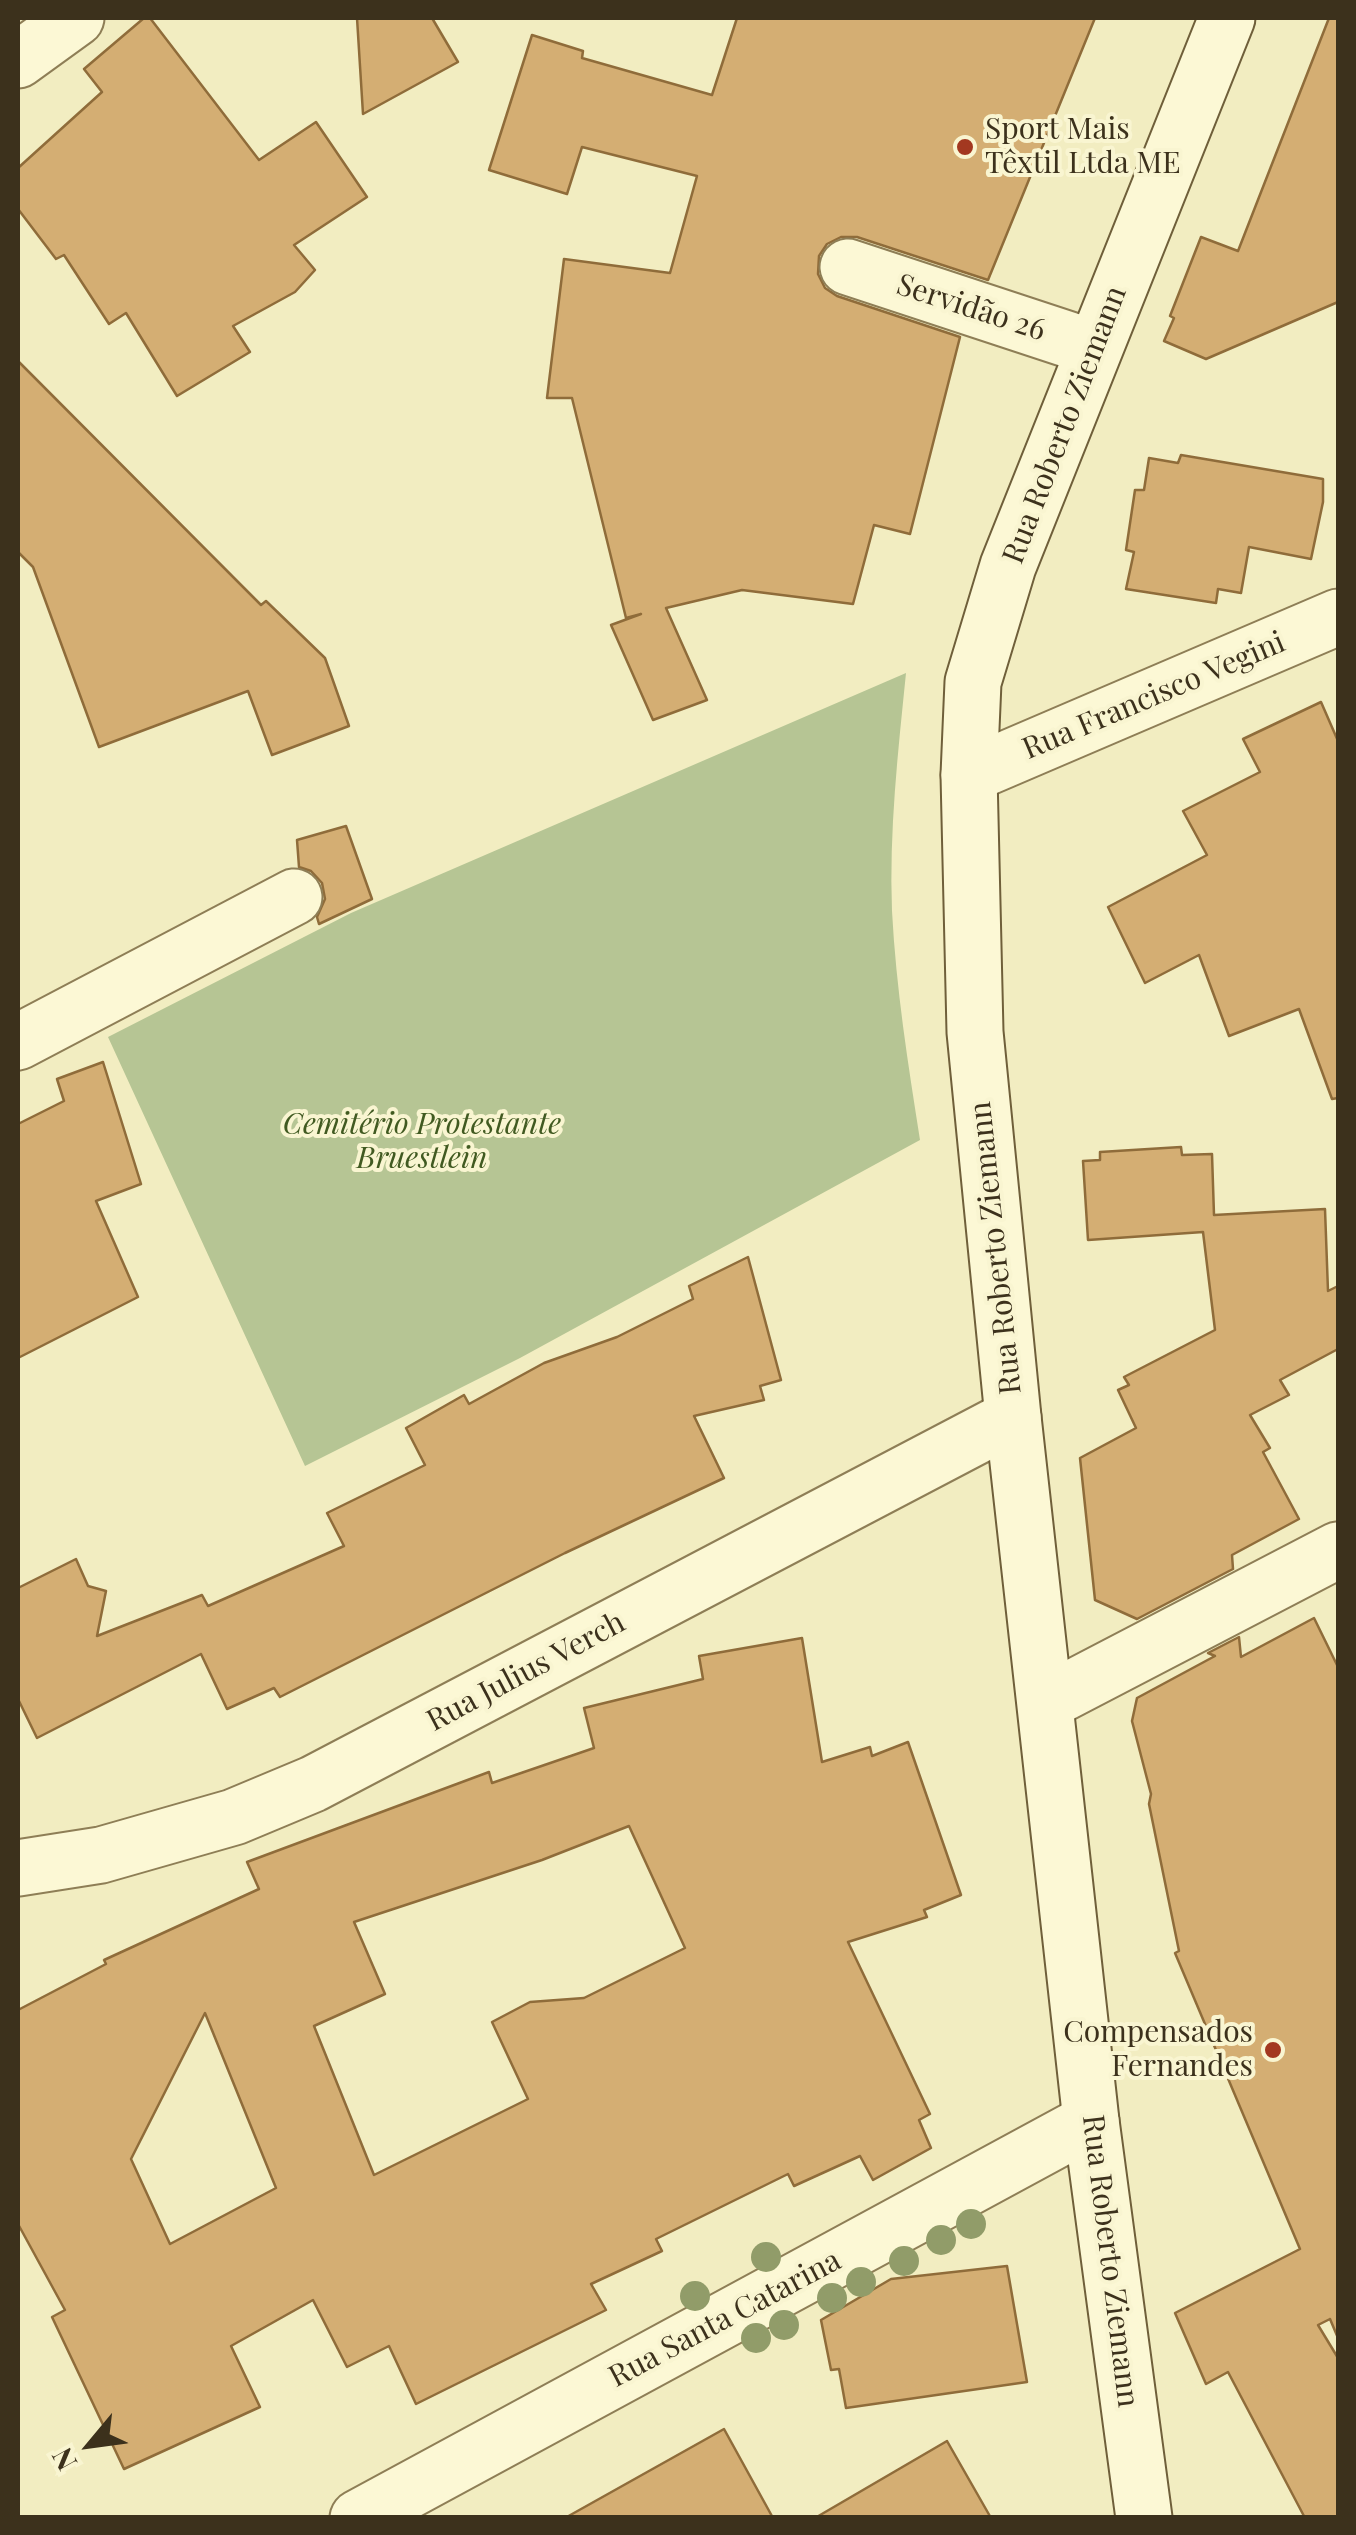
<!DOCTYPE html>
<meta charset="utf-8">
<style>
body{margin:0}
#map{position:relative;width:1356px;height:2535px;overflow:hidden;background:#f2edc1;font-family:"Playfair Display",serif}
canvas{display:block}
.frame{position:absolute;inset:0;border:20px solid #3c311c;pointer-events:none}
.north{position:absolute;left:40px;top:2395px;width:100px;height:100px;-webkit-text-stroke:8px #f9f5d1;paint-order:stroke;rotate:241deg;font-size:28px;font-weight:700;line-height:40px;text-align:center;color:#3c311c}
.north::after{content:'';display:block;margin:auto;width:35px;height:45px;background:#3c311c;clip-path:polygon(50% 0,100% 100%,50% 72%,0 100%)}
</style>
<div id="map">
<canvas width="1356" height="2535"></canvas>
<div class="frame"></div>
<div class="north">N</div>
</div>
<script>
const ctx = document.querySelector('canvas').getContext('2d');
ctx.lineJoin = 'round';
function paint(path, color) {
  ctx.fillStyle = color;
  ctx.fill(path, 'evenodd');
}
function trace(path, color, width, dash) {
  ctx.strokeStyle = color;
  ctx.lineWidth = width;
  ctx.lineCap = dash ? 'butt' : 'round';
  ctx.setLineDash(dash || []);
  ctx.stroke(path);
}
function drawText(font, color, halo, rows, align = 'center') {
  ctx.font = font + ' "Playfair Display",serif';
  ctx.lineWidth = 8;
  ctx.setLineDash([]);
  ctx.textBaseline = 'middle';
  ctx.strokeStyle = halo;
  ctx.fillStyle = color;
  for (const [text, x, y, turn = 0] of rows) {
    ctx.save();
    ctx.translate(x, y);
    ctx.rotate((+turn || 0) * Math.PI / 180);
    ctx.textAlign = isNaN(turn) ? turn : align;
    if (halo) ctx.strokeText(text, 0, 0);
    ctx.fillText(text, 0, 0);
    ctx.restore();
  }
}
paint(new Path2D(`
 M 906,673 C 898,752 889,831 892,911 C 896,988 908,1064 920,1140 L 520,1358 L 305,1466 L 108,1037 L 351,913 Z`), '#b6c594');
const building = new Path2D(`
 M 144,18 L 150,18 L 259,160 L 316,122 L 367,197 L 294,245 L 315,270 L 295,292 L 233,326 L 250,352 L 177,396 L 126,313 L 109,324 L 64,255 L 56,259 L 18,209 L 18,168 L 102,92 L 84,69 Z
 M 357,18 L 432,18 L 458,62 L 363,114 Z
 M 737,18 L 1095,18 L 988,280 L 857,237 L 841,237 L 827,244 L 819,256 L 818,274 L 825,288 L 837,296 L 960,337 L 910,534 L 874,525 L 853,604 L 742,590 L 666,608 L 707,700 L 653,720 L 611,625 L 641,614 L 626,618 L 572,398 L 547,398 L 564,259 L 670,273 L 697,176 L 582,147 L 567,194 L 489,170 L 532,35 L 583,51 L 582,58 L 712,95 Z
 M 1329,18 L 1338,18 L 1338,302 L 1206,359 L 1164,341 L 1174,318 L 1170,316 L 1201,237 L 1238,251 Z
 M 18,361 L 261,605 L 266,601 L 325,658 L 349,726 L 272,755 L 248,691 L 99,747 L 33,567 L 18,552 Z
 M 1181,455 L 1323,479 L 1323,502 L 1311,559 L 1249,547 L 1241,593 L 1218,589 L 1216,603 L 1126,589 L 1134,552 L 1126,550 L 1135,490 L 1144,490 L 1149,458 L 1178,463 Z
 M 1321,702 L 1338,741 L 1338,1098 L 1332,1099 L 1299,1009 L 1229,1036 L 1199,955 L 1145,983 L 1108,907 L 1207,855 L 1183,811 L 1260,772 L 1243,739 Z
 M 346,826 L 372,899 L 319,924 L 317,917 L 325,899 L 322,883 L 311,871 L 299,867 L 297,840 Z
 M 103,1062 L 141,1184 L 96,1201 L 138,1297 L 18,1358 L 18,1124 L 64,1101 L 57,1079 Z
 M 1181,1147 L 1182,1155 L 1212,1154 L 1214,1215 L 1325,1209 L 1328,1291 L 1338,1286 L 1338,1349 L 1280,1380 L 1289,1395 L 1250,1415 L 1270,1448 L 1263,1452 L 1299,1519 L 1232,1555 L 1233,1569 L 1137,1619 L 1095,1600 L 1080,1458 L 1136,1428 L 1118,1390 L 1129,1385 L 1124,1377 L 1215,1330 L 1203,1232 L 1088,1240 L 1083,1161 L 1100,1160 L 1100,1152 Z
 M 748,1257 L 781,1380 L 760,1386 L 764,1400 L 694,1416 L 724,1478 L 565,1553 L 280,1697 L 274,1688 L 227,1709 L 201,1654 L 37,1738 L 18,1699 L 18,1588 L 76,1559 L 88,1586 L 106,1591 L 97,1636 L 202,1595 L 208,1606 L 344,1546 L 327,1513 L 425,1465 L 406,1428 L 464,1395 L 469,1404 L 544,1363 L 617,1337 L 693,1299 L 689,1286 Z
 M 1314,1618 L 1338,1667 L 1338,2338 L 1330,2319 L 1318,2325 L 1338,2358 L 1338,2518 L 1305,2518 L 1228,2372 L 1206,2384 L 1175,2313 L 1300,2249 L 1175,1953 L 1179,1951 L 1149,1804 L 1151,1794 L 1132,1721 L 1137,1698 L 1215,1656 L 1208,1653 L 1239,1637 L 1241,1657 Z
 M 802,1638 L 822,1762 L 870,1747 L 872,1756 L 908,1742 L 961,1895 L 924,1910 L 927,1917 L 848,1942 L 930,2114 L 919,2120 L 931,2148 L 873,2180 L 860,2156 L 794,2186 L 788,2174 L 656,2239 L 662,2251 L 591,2284 L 606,2310 L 416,2404 L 389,2346 L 347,2367 L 313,2300 L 231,2346 L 260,2407 L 124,2469 L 52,2317 L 65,2310 L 18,2224 L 18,2010 L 106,1964 L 104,1960 L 259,1889 L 247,1862 L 489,1772 L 492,1783 L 594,1748 L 584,1708 L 703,1679 L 699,1656 ZM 629,1826 L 685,1948 L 584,1998 L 530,2002 L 492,2022 L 528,2099 L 374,2175 L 314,2026 L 385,1994 L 354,1922 L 542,1860 ZM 205,2013 L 276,2188 L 170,2244 L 131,2159 Z
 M 1007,2266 L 1027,2382 L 846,2408 L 839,2369 L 831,2370 L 821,2320 L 891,2279 Z
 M 724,2429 L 773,2518 L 565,2518 Z
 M 947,2441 L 991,2518 L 815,2518 Z`);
paint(building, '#d4ae73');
trace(building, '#8f6c3a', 2.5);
const street = new Path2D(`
 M 18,60 L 76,18
 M 848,267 L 1094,348
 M 969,775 L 1338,617
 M 18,1042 L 294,897
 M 1046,1702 L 1338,1550
 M 18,1868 L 101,1855 L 234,1817 L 313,1784 L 1013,1417
 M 358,2518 L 1091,2121`);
const secondary = new Path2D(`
 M 1144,2518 L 1091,2121 L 1013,1417 L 975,1032 L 969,775 L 973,682 L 1008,566 L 1227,18`);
trace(street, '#8e7e56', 59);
trace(secondary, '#6f5f3a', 59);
trace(street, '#fcf8d5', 55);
trace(secondary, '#fcf8d5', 55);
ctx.fillStyle = '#919c69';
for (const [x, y] of [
 [971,2224],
 [941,2240],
 [766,2257],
 [904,2261],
 [861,2282],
 [695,2296],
 [832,2298],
 [784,2325],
 [756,2338]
]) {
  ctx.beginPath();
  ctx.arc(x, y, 15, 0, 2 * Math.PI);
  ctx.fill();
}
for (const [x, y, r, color] of [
 [965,147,10,"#a33820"],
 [1273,2050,10,"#a33820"]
]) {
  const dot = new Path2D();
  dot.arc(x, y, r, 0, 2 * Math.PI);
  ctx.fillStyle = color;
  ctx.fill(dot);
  trace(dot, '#f9f5d1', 4);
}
drawText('30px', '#3c311c', '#f9f5d1', [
 ["Sport Mais",985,130],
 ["Têxtil Ltda ME",985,164],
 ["Compensados",1253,2033,"right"],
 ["Fernandes",1253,2067,"right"]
], 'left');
drawText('30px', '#3c311c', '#f9f5d1', [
 ["Servidão 26",971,308,18],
 ["Rua Roberto Ziemann",1065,425,-69],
 ["Rua Francisco Vegini",1154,696,-23],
 ["Rua Roberto Ziemann",996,1248,-96],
 ["Rua Julius Verch",526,1672,-28],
 ["Rua Roberto Ziemann",1110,2261,83],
 ["Rua Santa Catarina",725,2319,-28]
]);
drawText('italic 30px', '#415a21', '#f9f5d1', [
 ["Cemitério Protestante",422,1125],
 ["Bruestlein",422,1159]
]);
</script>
